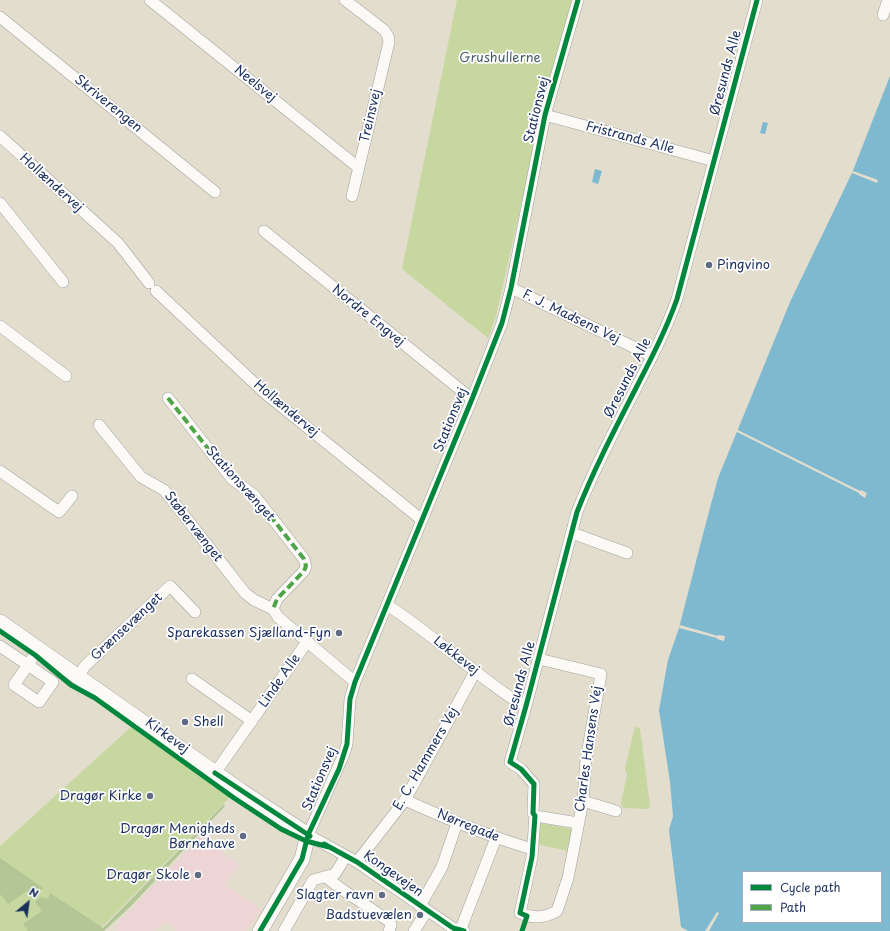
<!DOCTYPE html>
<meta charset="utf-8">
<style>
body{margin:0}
#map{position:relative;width:890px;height:931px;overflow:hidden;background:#e2ddcc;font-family:"Playpen Sans",sans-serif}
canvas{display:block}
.legend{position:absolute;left:742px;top:871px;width:140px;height:52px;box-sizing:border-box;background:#fff;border:1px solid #a4acbf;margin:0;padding:5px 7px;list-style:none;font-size:12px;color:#1b2f5e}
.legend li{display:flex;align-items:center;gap:8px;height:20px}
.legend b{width:20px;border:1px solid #a4acbf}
.north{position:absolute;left:8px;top:883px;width:40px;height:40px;-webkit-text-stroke:3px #fff;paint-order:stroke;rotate:29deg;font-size:11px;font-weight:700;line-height:16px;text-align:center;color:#1b2f5e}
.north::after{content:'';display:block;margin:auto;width:14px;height:18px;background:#1b2f5e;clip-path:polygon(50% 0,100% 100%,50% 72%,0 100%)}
</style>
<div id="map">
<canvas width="890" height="931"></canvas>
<ul class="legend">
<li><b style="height:5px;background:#00873e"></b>Cycle path</li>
<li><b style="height:5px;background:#4fa44a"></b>Path</li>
</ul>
<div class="north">N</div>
</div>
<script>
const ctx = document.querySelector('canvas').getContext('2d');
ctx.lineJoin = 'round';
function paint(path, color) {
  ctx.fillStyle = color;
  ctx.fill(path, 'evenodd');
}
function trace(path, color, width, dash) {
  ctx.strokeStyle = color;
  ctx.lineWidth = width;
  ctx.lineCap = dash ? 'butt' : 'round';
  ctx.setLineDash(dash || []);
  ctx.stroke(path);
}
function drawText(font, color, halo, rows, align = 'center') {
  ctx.font = font + ' "Playpen Sans",sans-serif';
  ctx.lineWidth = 3.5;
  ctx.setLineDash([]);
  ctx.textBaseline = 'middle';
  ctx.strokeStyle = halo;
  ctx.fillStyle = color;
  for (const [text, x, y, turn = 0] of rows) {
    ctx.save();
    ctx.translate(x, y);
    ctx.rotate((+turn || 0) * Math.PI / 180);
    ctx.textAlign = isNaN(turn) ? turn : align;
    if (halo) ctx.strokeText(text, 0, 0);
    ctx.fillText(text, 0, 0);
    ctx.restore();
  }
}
paint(new Path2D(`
 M 201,836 L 240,865 L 225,884 L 261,909 L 246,931 L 176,931 L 168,922 L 153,931 L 118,931 L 114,927 Z`), '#ecd5d4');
paint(new Path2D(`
 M 457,0 L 573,0 L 524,192 L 496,316 L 488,338 L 402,269 Z
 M 131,727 L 230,797 L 100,929 L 97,931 L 0,931 L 0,846 Z
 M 635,727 L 640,728 L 650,807 L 648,809 L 623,808 L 621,803 L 627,775 L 625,768 Z
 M 539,823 L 572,829 L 568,851 L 536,844 Z`), '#c6d79f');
paint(new Path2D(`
 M 224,804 L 225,806 L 131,906 L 104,931 L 28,931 L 23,924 L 42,911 L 35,902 L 41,897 L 46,899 L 49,897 L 50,893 L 103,928 Z
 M 0,858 L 43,888 L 40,890 L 39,894 L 33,899 L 27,891 L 8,904 L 1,895 L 0,895 Z`), '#b2c696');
paint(new Path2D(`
 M 890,76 L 890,931 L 688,931 L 681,927 L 669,830 L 673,816 L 670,782 L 659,710 L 668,660 L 679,628 L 702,538 L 718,478 L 790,302 L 852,173 ZM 743,872 L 881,872 L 881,922 L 743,922 Z
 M 763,122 L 768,123 L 765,134 L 760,133 Z
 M 595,169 L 602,171 L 598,184 L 592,182 Z`), '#7fb9d0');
paint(new Path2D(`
 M 853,171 L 878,180 L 877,183 L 852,173 Z
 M 736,429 L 860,491 L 861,490 L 867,493 L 865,498 L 859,494 L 859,493 L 735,431 Z
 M 680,625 L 718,636 L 718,635 L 725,636 L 724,641 L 717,639 L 717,638 L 679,628 Z
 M 717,912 L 719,913 L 709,931 L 705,931 Z`), '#e2ddcc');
const street = new Path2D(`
 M 150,0 L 359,168
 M 345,0 L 384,30 L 388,36 L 389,42 L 352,196
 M 883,15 L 888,0
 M 0,17 L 215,192
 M 545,115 L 714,161
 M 0,136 L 118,243 L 149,283
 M 0,203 L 63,282
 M 264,231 L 472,399
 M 511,288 L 652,356
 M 156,291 L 266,394 L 422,520
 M 0,326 L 66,376
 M 168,398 L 232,479 L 254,495 L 304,559 L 306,566 L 304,571 L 277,599 L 273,609
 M 99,425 L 141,477 L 164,490 L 245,593 L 254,600 L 273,609
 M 0,471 L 59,512 L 72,496
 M 572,533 L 627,553
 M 387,605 C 422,627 454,656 488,681 C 500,690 512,700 526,706
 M 273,609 L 278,617 L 355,682
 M 0,646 L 28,665 L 38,649
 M 539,659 L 601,674 L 586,760 L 583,801 L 568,878 L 557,911 C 545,918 533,919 520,913 L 532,857 L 535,816 L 533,813 L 534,784 L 521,769 L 510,762 L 526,706 L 577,512 C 594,469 615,429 636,388 C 651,359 666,330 677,299 L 757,0
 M 28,665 L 53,682 L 39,702 L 14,685 Z
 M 78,676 L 85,666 L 170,586 L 195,612
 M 192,679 L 252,721
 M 215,773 L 307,642
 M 405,800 C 447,819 488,836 532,849
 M 583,801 L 616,811
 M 535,816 L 578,823
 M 357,862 L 405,800 L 475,672
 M 326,877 L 340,888 L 389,921 L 391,925 L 389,931
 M 420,906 L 442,867 L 457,823
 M 284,931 L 313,880 L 335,874 L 346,856
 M 414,931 L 427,911
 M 460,931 L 496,838
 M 464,931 L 453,928 L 357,862 L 308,835 L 344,754 L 347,744 L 350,699 L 355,682 L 472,399 L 502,323 L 511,288 L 545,115 L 578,0`);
const secondary = new Path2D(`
 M 0,622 L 241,791 L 308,835 L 302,859 L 260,931`);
trace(street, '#a2a29e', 12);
trace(secondary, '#a2a29e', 16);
trace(street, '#fbfaf7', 11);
trace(secondary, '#fbfaf7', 15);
trace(new Path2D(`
 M 168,398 L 232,479 L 254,495 L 304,559 L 306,566 L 304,571 L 277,599 L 273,609`), '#4fa44a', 4, [8, 4]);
trace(new Path2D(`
 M 0,631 L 35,655 L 71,685 L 95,698 L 234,798 L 281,829 L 306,841 L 329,847
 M 215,773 L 310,836
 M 324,844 L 357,862 L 453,928 L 464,931
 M 260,931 L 302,859 L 308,835 L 339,769 L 347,744 L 350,699 L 355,682 L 472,399 L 502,323 L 511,288 L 545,115 L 578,0
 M 522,931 L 527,916 L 520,913 L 532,857 L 535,816 L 533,813 L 534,784 L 521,769 L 510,762 L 526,706 L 577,512 C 594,469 615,429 636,388 C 651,359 666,330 677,299 L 757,0`), '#00873e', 5);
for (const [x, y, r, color] of [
 [709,265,4,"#616c84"],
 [339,633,4,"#616c84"],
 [185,722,4,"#616c84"],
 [150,796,4,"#616c84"],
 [243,836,4,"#616c84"],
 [198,875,4,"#616c84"],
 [382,895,4,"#616c84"],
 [420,915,4,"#616c84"]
]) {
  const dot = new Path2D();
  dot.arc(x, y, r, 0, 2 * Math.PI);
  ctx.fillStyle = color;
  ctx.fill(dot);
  trace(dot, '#fff', 1.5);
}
drawText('13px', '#476066', '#fff', [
 ["Grushullerne",500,58]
]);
drawText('13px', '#1b2f5e', '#fff', [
 ["Øresunds Alle",726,73,-75],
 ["Neelsvej",255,84,39],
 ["Skriverengen",108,104,39],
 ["Stationsvej",537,110,-76],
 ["Treinsvej",371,116,-77],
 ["Fristrands Alle",630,138,15],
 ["Hollændervej",51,183,42],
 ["Nordre Engvej",368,316,39],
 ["F. J. Madsens Vej",571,317,26],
 ["Øresunds Alle",628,378,-63],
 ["Hollændervej",286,409,40],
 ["Stationsvej",451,420,-68],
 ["Stationsvænget",240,484,48],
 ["Støbervænget",193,527,52],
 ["Grænsevænget",127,627,-43],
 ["Løkkevej",456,656,38],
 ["Linde Alle",280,681,-55],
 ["Øresunds Alle",520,684,-75],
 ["Kirkevej",167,736,36],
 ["Charles Hansens Vej",589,749,-82],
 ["E. C. Hammers Vej",426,759,-60],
 ["Stationsvej",320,779,-67],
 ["Nørregade",468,826,22],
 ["Kongevejen",393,874,35]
]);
drawText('13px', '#1b2f5e', '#fff', [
 ["Pingvino",717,265,"left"],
 ["Sparekassen Sjælland-Fyn",331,633],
 ["Shell",193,722,"left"],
 ["Dragør Kirke",142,796],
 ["Dragør Menigheds",235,829],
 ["Børnehave",235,844],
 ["Dragør Skole",190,875],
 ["Slagter ravn",374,895],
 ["Badstuevælen",412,915]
], 'right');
</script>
